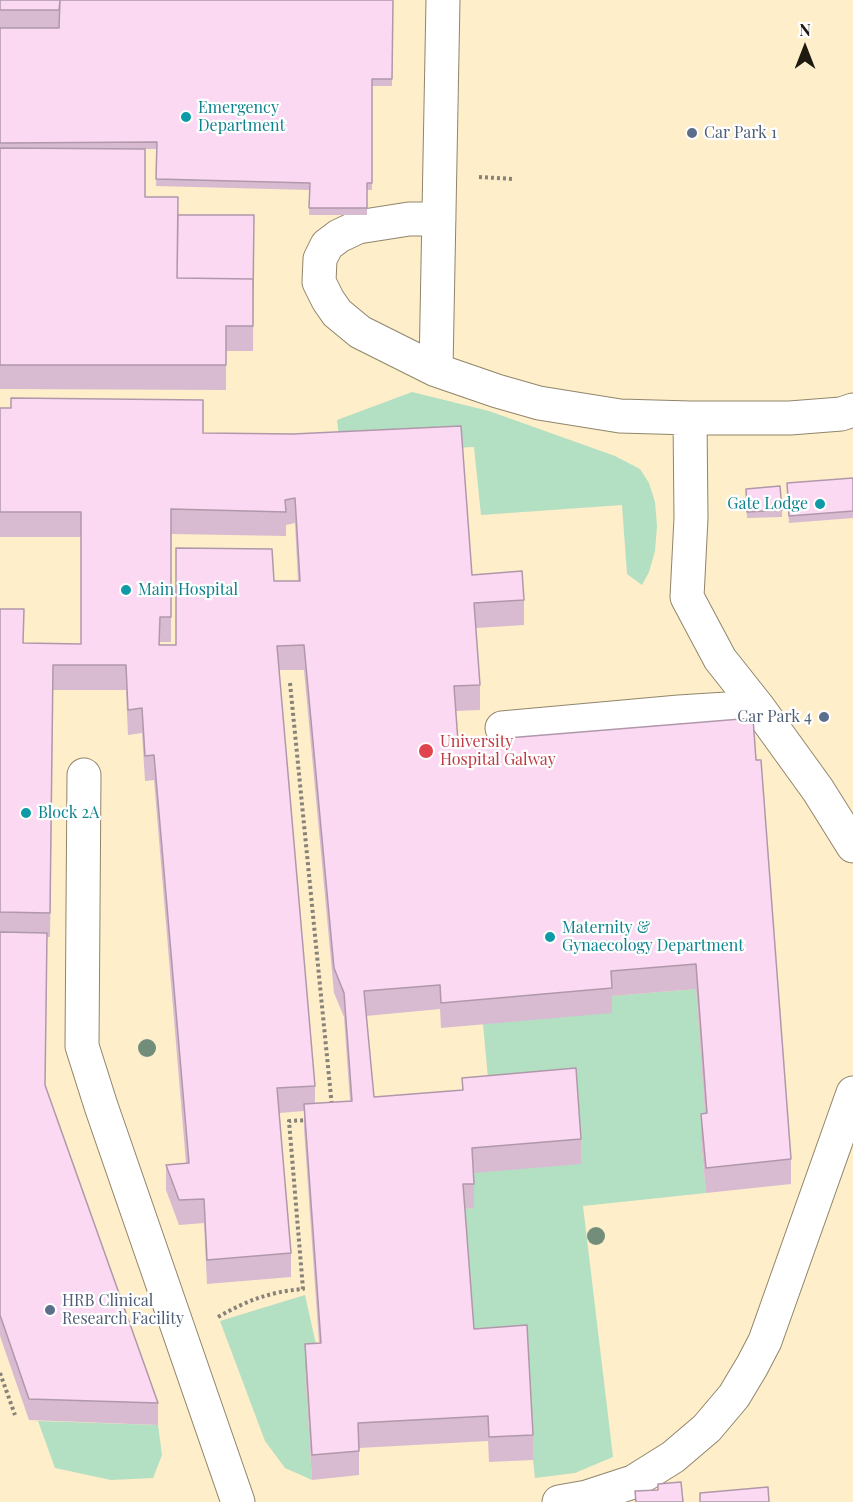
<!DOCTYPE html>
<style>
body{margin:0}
#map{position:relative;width:853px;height:1502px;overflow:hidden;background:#fef9ee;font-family:"Playfair Display",serif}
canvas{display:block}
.north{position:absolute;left:775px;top:18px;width:60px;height:60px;-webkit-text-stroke:4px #fff;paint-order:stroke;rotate:0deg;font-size:16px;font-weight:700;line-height:24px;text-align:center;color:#1e1a0f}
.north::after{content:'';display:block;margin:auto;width:21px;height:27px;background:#1e1a0f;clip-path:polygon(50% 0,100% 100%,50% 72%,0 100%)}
</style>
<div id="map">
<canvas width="853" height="1502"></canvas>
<div class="north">N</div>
</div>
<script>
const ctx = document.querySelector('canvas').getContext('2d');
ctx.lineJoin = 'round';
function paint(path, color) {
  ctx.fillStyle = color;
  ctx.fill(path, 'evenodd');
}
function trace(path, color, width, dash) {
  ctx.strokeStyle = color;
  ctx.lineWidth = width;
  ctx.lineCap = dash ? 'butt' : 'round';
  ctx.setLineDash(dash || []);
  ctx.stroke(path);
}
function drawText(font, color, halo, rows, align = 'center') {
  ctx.font = font + ' "Playfair Display",serif';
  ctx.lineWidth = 4.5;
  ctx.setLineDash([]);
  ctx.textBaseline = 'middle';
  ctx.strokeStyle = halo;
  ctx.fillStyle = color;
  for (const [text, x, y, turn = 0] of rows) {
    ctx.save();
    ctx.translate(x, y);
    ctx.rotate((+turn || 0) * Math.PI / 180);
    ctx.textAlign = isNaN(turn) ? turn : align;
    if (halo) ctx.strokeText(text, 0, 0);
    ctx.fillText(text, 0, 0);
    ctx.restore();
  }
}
paint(new Path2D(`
 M 0,0 L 853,0 L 853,1502 L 0,1502 Z`), '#feeeca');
paint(new Path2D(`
 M 412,392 L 489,411 L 615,456 L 640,469 L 649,483 L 655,502 L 657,526 L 655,551 L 649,572 L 642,585 L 627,574 L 622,505 L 481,515 L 474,447 L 341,453 L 337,420 Z
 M 696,989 L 707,1138 L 701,1139 L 706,1193 L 583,1206 L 613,1457 L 575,1473 L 535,1478 L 533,1460 L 527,1350 L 474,1353 L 463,1209 L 474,1208 L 472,1173 L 490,1100 L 483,1024 L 611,996 Z
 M 305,1295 L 321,1367 L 305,1369 L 312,1480 L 285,1468 L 265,1441 L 220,1321 Z
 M 38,1421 L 158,1425 L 162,1455 L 153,1478 L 111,1480 L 55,1468 Z`), '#b3dfc3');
const minor = new Path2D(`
 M 439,219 L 409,219 L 358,227 L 339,236 L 327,245 L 320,259 L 319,282 L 328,300 L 337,313 L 360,332 L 436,370 L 497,391 L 539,403 L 620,416 L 690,418 L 790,418 L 841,414 L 853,410
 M 436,370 L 443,0
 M 690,418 L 691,518 L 687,597 L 720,659 L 758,707 L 818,790 L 853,846
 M 502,728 L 679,712 L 758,707
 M 84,775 L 82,1046 L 101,1106 L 238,1502
 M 559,1502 L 587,1497 L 633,1482 L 673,1457 L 707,1428 L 734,1396 L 752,1366 L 765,1341 L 853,1093`);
trace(minor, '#90856b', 35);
trace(new Path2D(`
 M 479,177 L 514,179
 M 290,683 L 332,1107
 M 218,1317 C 248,1300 269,1292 303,1289 L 289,1121 L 307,1120
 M 0,1373 L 15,1415`), '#878378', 4, [3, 3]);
trace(minor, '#fff', 33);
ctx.fillStyle = '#738d7b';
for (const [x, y] of [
 [147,1048],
 [596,1236]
]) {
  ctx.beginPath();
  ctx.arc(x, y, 9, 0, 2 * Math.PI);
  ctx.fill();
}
paint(new Path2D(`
 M 0,0 L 393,0 L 392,86 L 372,86 L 372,190 L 367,190 L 367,215 L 309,215 L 310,190 L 156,186 L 157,149 L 134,149 L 145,197 L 178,215 L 254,215 L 253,351 L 226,351 L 226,390 L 0,389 Z
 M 0,408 L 203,433 L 472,575 L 524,600 L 524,625 L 476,628 L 480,685 L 480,710 L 455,711 L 458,742 L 756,760 L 791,1159 L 791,1184 L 706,1193 L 701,1139 L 701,1114 L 705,1113 L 696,989 L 612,996 L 612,1013 L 441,1028 L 440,1009 L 366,1016 L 374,1097 L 462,1090 L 462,1078 L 581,1139 L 581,1164 L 474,1173 L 474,1208 L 465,1209 L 474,1329 L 533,1435 L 533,1460 L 489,1462 L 488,1441 L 359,1448 L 359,1475 L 312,1480 L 305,1369 L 305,1344 L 319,1343 L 304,1129 L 304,1111 L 279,1113 L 291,1253 L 291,1277 L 207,1284 L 204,1223 L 179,1225 L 166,1190 L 166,1165 L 186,1163 L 154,780 L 145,781 L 142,733 L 128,735 L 126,690 L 53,690 L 50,937 L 47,937 L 45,1086 L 158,1403 L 158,1425 L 29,1420 L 0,1336 L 0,609 L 24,643 L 81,644 L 81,537 L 0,537 ZM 295,523 L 298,581 L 274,581 L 176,645 L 160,645 L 160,642 L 171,642 L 171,534 L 286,536 L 286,525 ZM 279,670 L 304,670 L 334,993 L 344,1017 L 350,1101 L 315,1103 L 315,1086 Z
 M 853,478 L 853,518 L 789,523 L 787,483 Z
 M 746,496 L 782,510 L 782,517 L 747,518 Z`), '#d8bbd1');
const building = new Path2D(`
 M 0,0 L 60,0 L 59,10 L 0,10 Z
 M 60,0 L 393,0 L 392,79 L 372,79 L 372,183 L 367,183 L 367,208 L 309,208 L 310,183 L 156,179 L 157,142 L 0,143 L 0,28 L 59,28 Z
 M 0,148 L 145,149 L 145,197 L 178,197 L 177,278 L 253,279 L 253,326 L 226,326 L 226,365 L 0,365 Z
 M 178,215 L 254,215 L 253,297 L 253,279 L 177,278 Z
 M 11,398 L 203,400 L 203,433 L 293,434 L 461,426 L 472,575 L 522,571 L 524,600 L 474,603 L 480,685 L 454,686 L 458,742 L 753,718 L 756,760 L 761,760 L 791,1159 L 706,1168 L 701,1114 L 707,1113 L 696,964 L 611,971 L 612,988 L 441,1003 L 440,985 L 364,991 L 374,1097 L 463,1090 L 462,1078 L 576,1068 L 581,1139 L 472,1148 L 474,1184 L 463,1184 L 474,1329 L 527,1325 L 533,1435 L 489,1437 L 488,1416 L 358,1423 L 359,1451 L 312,1455 L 305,1344 L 321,1343 L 304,1104 L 352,1101 L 344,993 L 334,968 L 304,645 L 277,646 L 315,1086 L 277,1088 L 291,1253 L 207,1260 L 204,1199 L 179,1200 L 166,1165 L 189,1163 L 154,755 L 145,756 L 142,708 L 128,710 L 126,665 L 53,665 L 50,913 L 0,912 L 0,609 L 24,609 L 23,643 L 81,644 L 81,512 L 0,512 L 0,408 L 11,408 ZM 295,498 L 300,581 L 274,581 L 272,549 L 176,548 L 176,645 L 159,645 L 160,617 L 171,617 L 171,509 L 286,512 L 285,500 Z
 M 853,478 L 853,511 L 789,516 L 787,483 Z
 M 780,486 L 782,510 L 747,512 L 746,489 Z
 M 0,932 L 47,933 L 45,1085 L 158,1403 L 29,1399 L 0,1315 Z
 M 681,1482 L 683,1502 L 636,1502 L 635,1491 L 658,1490 L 658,1484 Z
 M 768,1487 L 769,1502 L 700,1502 L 700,1493 Z`);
paint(building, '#fbd9f3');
trace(building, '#b098aa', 1.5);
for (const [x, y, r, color] of [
 [186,117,6,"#0f9aa8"],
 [692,133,6,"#5c6f8a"],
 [820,504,6,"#0f9aa8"],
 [126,590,6,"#0f9aa8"],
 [824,717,6,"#5c6f8a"],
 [426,751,8,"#e0444e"],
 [26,813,6,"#0f9aa8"],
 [550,937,6,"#0f9aa8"],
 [50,1310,6,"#5c6f8a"]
]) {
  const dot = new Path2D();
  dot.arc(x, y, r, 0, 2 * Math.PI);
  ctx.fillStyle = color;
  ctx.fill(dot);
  trace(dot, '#fff', 2);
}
drawText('16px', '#0d838f', '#fff', [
 ["Emergency",198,108],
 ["Department",198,126],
 ["Gate Lodge",808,504,"right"],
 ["Main Hospital",138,590],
 ["Block 2A",38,813],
 ["Maternity &",562,928],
 ["Gynaecology Department",562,946]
], 'left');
drawText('16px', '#4e5e75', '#fff', [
 ["Car Park 1",704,133],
 ["Car Park 4",812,717,"right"],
 ["HRB Clinical",62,1301],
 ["Research Facility",62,1319]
], 'left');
drawText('16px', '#be3a42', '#fff', [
 ["University",440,742],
 ["Hospital Galway",440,760]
], 'left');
</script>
